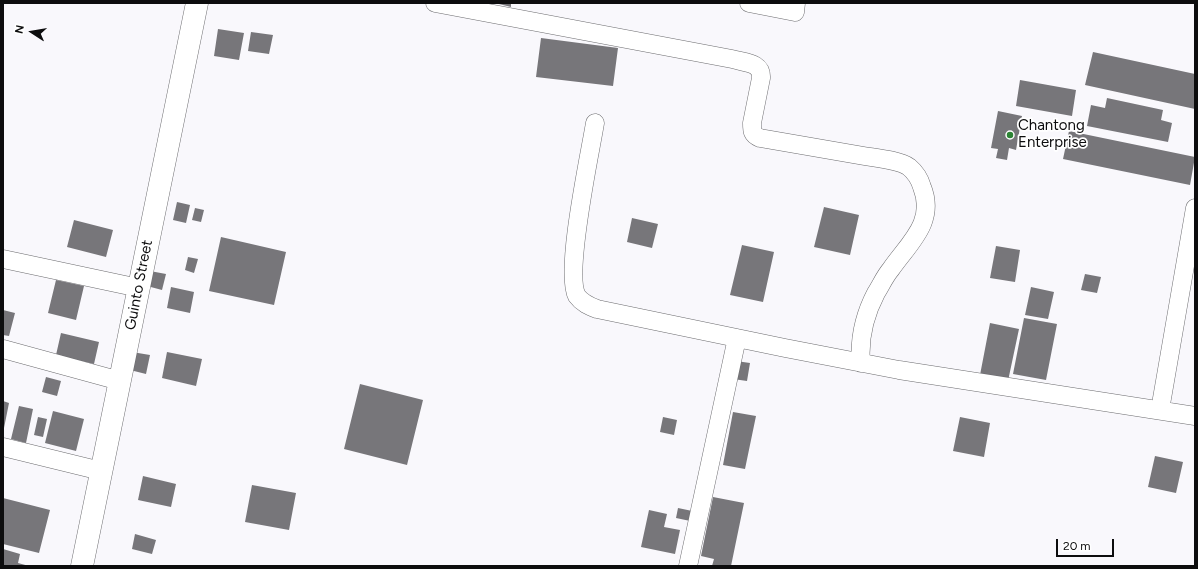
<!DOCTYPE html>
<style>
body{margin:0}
#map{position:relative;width:1198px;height:569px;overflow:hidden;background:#f9f8fc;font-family:Figtree,sans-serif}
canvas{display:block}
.frame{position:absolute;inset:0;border:4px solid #0d0d0e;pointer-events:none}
.north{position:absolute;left:12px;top:12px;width:40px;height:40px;-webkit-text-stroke:3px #fff;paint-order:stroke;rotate:282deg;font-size:11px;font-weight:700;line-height:16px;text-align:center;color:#0d0d0e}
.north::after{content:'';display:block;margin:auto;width:14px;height:18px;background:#0d0d0e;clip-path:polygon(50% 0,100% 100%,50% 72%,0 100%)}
.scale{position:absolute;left:1056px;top:539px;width:58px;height:18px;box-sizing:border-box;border:2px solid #0d0d0e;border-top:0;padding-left:5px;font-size:12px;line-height:14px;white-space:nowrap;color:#0d0d0e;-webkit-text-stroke:3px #fff;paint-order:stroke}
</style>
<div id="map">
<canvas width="1198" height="569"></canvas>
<div class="frame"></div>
<div class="north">N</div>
<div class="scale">20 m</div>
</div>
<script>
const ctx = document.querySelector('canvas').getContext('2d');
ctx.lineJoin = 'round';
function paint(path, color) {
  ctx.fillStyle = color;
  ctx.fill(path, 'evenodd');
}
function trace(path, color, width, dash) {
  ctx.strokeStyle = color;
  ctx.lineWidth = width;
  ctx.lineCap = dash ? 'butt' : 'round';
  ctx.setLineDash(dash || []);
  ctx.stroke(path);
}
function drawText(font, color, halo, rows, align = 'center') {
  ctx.font = font + ' Figtree,sans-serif';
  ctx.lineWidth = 3.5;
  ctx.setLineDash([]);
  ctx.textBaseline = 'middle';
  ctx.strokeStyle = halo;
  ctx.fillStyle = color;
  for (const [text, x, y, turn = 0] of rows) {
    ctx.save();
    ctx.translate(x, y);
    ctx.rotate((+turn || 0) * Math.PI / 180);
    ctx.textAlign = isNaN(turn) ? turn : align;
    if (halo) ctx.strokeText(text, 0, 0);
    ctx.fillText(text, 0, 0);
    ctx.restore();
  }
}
paint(new Path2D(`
 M 495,3 L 511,3 L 511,7 Z
 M 218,29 L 244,33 L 239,60 L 214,56 Z
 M 251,32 L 273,35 L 269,54 L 248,51 Z
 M 541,38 L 618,48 L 613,86 L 536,77 Z
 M 1093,52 L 1195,74 L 1195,109 L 1085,85 Z
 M 1020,80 L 1076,90 L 1072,116 L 1016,106 Z
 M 1107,98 L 1163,110 L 1161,120 L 1172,123 L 1168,142 L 1087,126 L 1091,105 L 1105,108 Z
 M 998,111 L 1022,116 L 1016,150 L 1009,148 L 1007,160 L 996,158 L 998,149 L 991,148 Z
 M 1069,131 L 1195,157 L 1190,185 L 1063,159 Z
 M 177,202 L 190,205 L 186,223 L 173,220 Z
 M 824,207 L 859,215 L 850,255 L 814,247 Z
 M 195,208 L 204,210 L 201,222 L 192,220 Z
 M 632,218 L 658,224 L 652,248 L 627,242 Z
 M 74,220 L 113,230 L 106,257 L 67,247 Z
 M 221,237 L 286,252 L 274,305 L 209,291 Z
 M 742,245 L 774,252 L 763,302 L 730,295 Z
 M 996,246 L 1020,250 L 1015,282 L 990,278 Z
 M 188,257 L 198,259 L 194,273 L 185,270 Z
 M 150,271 L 166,274 L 162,290 L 147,286 Z
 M 1085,274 L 1101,277 L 1097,293 L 1081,290 Z
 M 56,280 L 84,286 L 76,320 L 48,313 Z
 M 171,287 L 194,292 L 190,313 L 167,308 Z
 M 1031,287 L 1054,292 L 1048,319 L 1025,315 Z
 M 3,310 L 15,313 L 9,336 L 3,335 Z
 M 1024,318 L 1057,324 L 1046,380 L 1013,374 Z
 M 990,323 L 1019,329 L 1008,381 L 980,375 Z
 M 61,333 L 99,342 L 94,364 L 56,355 Z
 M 132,352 L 150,355 L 146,374 L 130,370 Z
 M 167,352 L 202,359 L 196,386 L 162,378 Z
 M 736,361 L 750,363 L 747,381 L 733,379 Z
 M 46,377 L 61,381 L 57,396 L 42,392 Z
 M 360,384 L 423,400 L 407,465 L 344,449 Z
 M 3,401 L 9,403 L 4,428 L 3,428 Z
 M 19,406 L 33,409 L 26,443 L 11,439 Z
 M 53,411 L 84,419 L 76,451 L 45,443 Z
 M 733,412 L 756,416 L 745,469 L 723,465 Z
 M 38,417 L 47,419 L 43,437 L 34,435 Z
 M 663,417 L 677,420 L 674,435 L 660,432 Z
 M 960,417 L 990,423 L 984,457 L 953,451 Z
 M 1155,456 L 1183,462 L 1176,493 L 1148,487 Z
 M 143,476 L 176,484 L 171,507 L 138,500 Z
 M 252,485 L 296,493 L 289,530 L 245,522 Z
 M 713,497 L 744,503 L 731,566 L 712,566 L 714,559 L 701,556 Z
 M 3,498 L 50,510 L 39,553 L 3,544 Z
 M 678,508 L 697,512 L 695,522 L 676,518 Z
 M 649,510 L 667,514 L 664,527 L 680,530 L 675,554 L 641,547 Z
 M 135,534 L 156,540 L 152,554 L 132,549 Z
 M 3,549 L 20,554 L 18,563 L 29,566 L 3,566 Z`), '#77767a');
const minor = new Path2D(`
 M 435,3 L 732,59 C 745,63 762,62 761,78 L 752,123 C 752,131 752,135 760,138 C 795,144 830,150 864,156 C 876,158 899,160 909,167 C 915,172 920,180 922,187 C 936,222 909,243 891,269 C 885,276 881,285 876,293 C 865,314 859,339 861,363
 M 749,3 L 795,12 L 796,3
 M 595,123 C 590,154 564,273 577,296 C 582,303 589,306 597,309 L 785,348 L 899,370 L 1195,416
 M 3,259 L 139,288
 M 3,349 L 120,381
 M 1160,410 L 1195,208
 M 3,447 L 101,471
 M 688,566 L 737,338`);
const tertiary = new Path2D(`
 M 82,566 L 197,3`);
trace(minor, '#6c6c6f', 19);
trace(tertiary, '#6c6c6f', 23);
trace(minor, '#fff', 18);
trace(tertiary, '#fff', 22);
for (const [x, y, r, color] of [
 [1010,135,4,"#2c8434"]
]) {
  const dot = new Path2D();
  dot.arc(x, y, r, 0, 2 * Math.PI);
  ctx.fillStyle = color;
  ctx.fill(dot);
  trace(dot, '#fff', 1.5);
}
drawText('15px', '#0d0d0e', '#fff', [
 ["Chantong",1018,126],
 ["Enterprise",1018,143]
], 'left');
drawText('15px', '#0d0d0e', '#fff', [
 ["Guinto Street",139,285,-79]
]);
</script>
